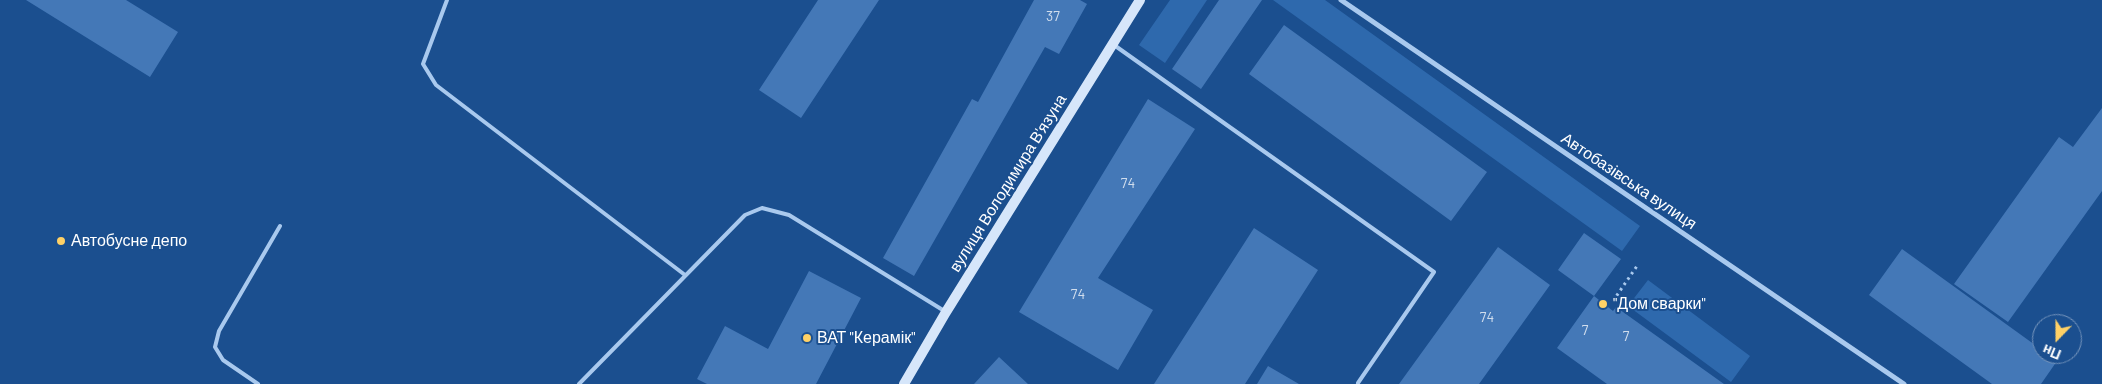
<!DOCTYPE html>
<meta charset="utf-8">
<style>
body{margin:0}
#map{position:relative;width:2102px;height:384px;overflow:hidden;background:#1b4f8f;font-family:Barlow,sans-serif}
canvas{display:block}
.north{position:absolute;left:2032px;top:314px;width:50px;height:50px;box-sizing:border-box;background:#1b4f8f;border:1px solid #7695bc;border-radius:50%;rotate:202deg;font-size:14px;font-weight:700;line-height:20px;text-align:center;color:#fff}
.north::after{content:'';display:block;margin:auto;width:18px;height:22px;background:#ffd166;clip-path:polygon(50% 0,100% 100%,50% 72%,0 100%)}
</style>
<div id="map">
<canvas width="2102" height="384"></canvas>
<div class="north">Пн</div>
</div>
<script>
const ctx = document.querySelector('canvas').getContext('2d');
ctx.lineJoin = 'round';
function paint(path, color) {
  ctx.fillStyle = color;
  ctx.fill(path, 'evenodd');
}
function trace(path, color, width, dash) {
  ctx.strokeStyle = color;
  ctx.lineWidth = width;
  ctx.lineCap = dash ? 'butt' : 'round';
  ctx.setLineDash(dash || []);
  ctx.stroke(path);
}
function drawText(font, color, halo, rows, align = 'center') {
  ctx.font = font + ' Barlow,sans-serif';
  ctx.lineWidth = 4;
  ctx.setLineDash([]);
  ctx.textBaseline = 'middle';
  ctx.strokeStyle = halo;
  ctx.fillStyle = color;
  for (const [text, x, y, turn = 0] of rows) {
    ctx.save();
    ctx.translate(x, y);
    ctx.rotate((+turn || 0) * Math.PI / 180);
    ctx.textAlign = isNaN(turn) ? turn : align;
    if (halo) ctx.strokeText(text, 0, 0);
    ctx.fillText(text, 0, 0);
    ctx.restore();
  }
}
paint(new Path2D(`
 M 1170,0 L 1207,0 L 1165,63 L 1139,45 Z
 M 1273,0 L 1325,0 L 1640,226 L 1622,251 Z
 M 1648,280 L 1750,356 L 1731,382 L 1628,306 Z`), '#2e69ad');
paint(new Path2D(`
 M 26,0 L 126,0 L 178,32 L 150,77 Z
 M 818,0 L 879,0 L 801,118 L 759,90 Z
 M 1034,0 L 1080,0 L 1087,4 L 1059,54 L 1045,47 L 914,276 L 883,258 L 972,99 L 978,102 Z
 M 1219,0 L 1262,0 L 1201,89 L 1172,69 Z
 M 1284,25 L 1487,172 L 1451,221 L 1249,74 Z
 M 1148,99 L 1195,129 L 1098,278 L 1153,310 L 1118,370 L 1019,312 Z
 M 2102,108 L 2102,191 L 2008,322 L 1954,284 L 2059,137 L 2073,147 Z
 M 1254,228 L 1318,270 L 1245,384 L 1154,384 Z
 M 1584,233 L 1621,259 L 1594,296 L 1558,270 Z
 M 1498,247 L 1550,285 L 1479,384 L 1399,384 Z
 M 1902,249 L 2042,350 L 2042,354 L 2047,354 L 2057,361 L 2041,384 L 1992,384 L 1869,295 Z
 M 809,271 L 861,298 L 816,384 L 707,384 L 697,379 L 725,326 L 768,349 Z
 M 1594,296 L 1613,311 L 1616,307 L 1724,384 L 1607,384 L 1557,348 Z
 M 999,357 L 1028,384 L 974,384 Z
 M 1268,366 L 1299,384 L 1257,384 Z`), '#4478b7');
trace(new Path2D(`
 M 1613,301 L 1637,266`), '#a9c9ee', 3, [2.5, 4]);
trace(new Path2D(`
 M 447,0 L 423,64 L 436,85 L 685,275
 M 1114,45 L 1434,272 L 1358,383
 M 258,384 L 223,360 L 215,347 L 219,331 L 280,226
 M 579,384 L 745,215 L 762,208 L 789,215 L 946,312`), '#a9c9ee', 4);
trace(new Path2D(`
 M 1341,0 L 1904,384`), '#a9c9ee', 5);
trace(new Path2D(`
 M 904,384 L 946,312 L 1140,0`), '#d6e6fa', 10);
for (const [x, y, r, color] of [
 [61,241,5,"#ffd166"],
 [1603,304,5,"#ffd166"],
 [807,338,5,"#ffd166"]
]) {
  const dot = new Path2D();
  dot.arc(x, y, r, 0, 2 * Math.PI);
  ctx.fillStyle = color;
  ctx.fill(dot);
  trace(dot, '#1b4f8f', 2);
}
drawText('14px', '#d0dded', null, [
 ["37",1053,16],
 ["74",1128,183],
 ["74",1078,294],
 ["74",1487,317],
 ["7",1585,330],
 ["7",1626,336]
]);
drawText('16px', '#fff', '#1b4f8f', [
 ["Автобазівська вулиця",1629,181,34],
 ["вулиця Володимира В'язуна",1008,183,-58]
]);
drawText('16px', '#fff', '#1b4f8f', [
 ["Автобусне депо",71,241],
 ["\"Дом сварки\"",1613,304],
 ["ВАТ \"Керамік\"",817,338]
], 'left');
</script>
